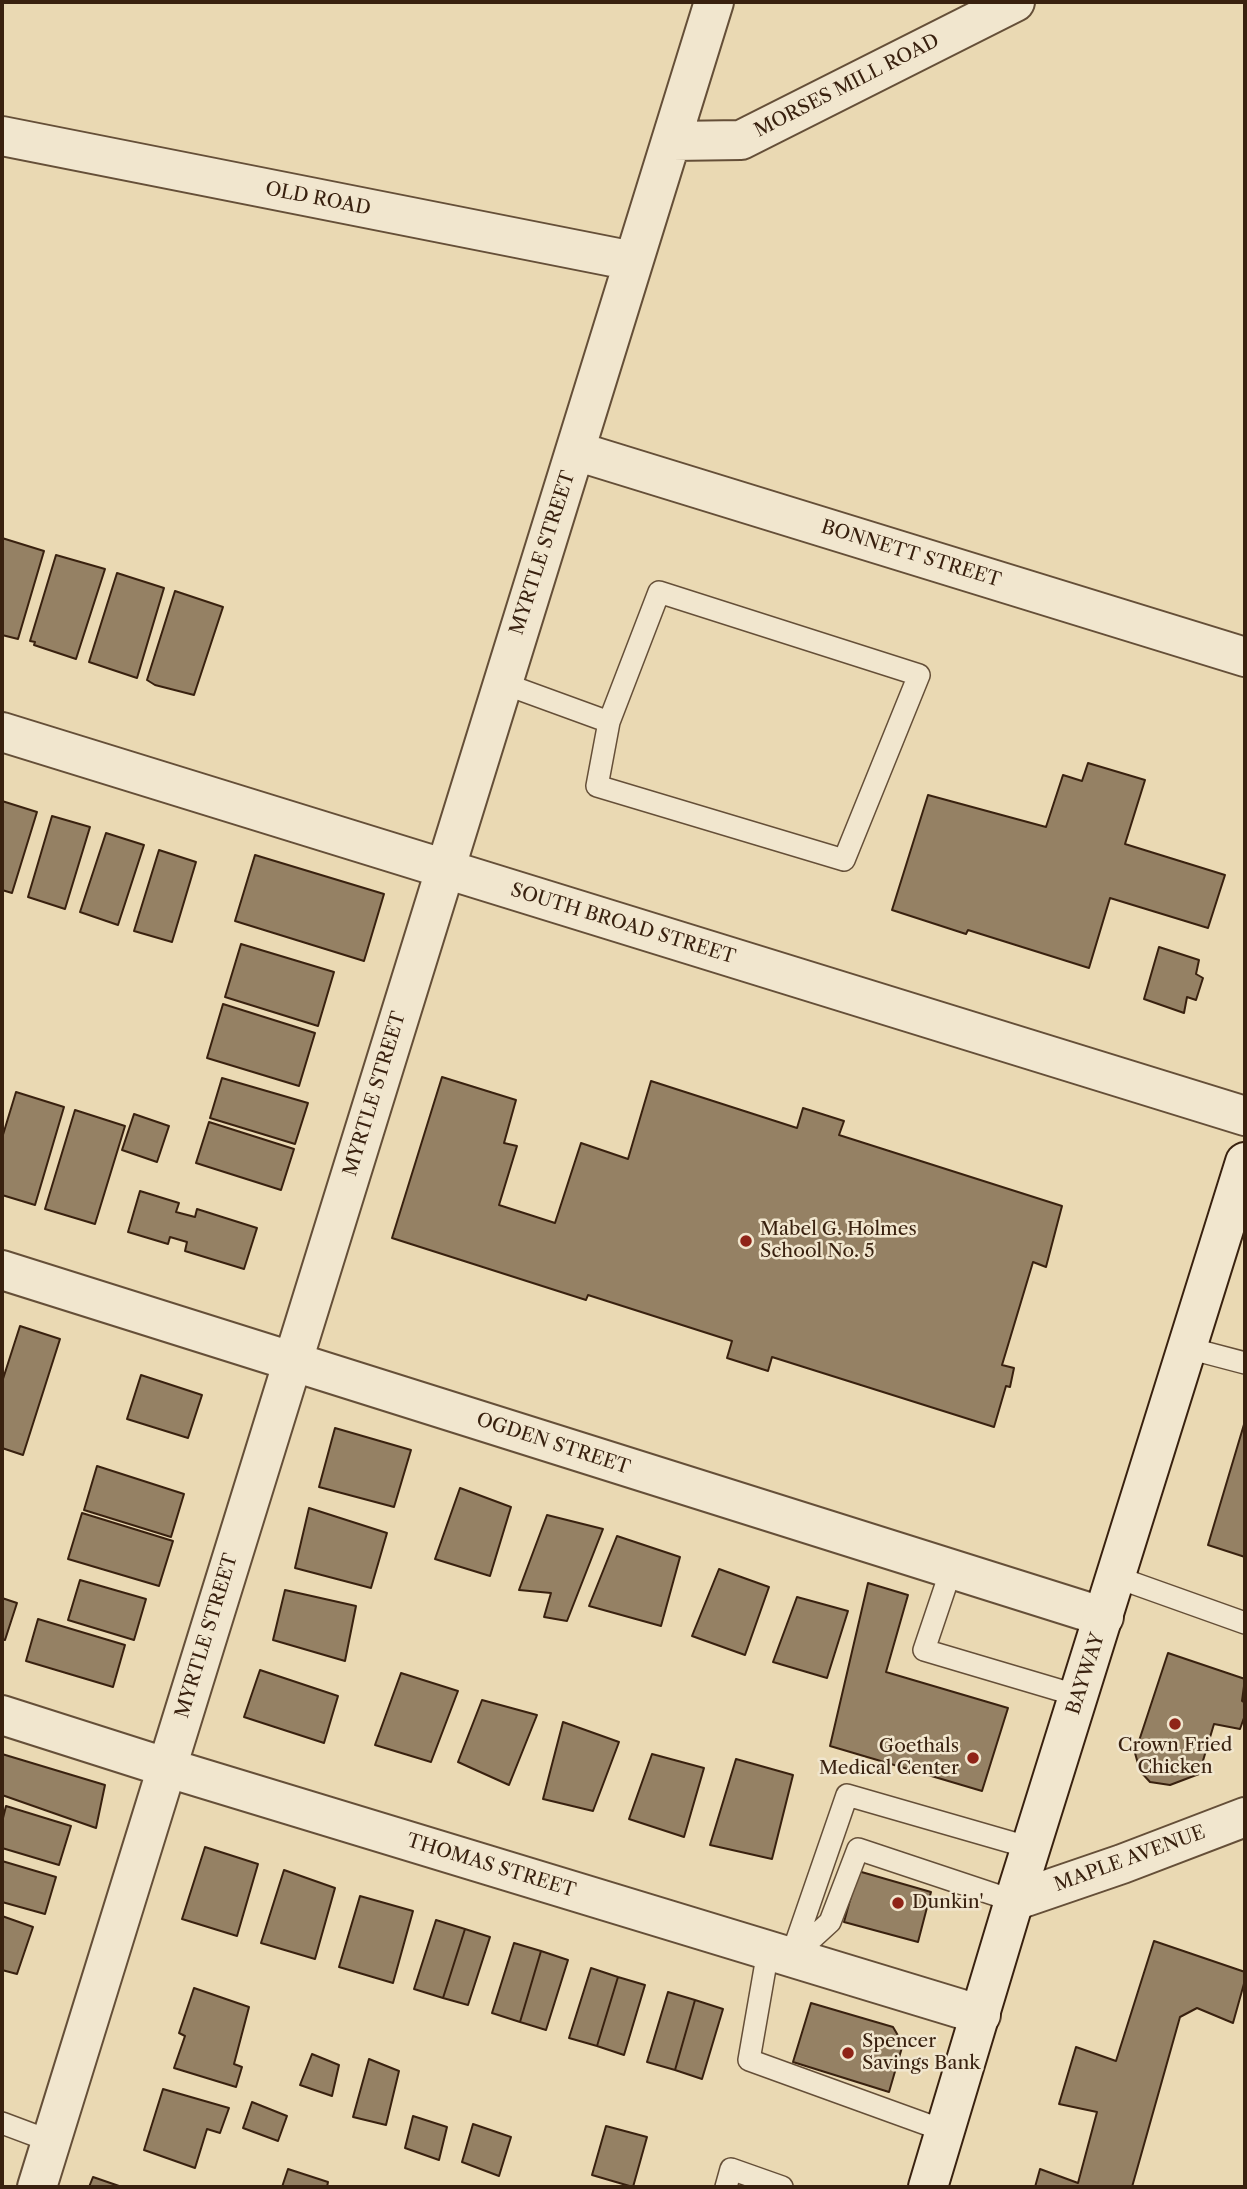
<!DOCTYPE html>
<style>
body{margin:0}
#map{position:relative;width:1247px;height:2189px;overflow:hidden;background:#ead9b3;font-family:"Libre Caslon Text",serif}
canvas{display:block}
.frame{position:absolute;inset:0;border:4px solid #39210f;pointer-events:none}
</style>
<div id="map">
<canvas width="1247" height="2189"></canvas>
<div class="frame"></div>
</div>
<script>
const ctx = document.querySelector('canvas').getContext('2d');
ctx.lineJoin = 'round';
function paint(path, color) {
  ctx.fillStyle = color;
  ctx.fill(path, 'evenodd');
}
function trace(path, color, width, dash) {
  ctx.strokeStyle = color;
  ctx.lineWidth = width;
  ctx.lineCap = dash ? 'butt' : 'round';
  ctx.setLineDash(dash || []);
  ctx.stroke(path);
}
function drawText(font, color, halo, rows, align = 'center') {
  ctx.font = font + ' "Libre Caslon Text",serif';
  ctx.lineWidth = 5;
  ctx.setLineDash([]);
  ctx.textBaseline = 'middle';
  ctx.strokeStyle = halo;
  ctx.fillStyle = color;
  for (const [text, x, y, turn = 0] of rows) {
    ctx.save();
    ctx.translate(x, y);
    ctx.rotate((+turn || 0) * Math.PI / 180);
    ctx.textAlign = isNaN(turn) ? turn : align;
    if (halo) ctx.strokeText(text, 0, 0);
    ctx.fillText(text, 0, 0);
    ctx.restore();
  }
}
const building = new Path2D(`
 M 2,538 L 44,551 L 18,639 L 2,635 Z
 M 56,555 L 105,569 L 76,659 L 34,645 L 35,642 L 30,641 Z
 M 117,573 L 164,588 L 137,678 L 89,662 Z
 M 175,591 L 223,607 L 194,695 L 155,685 L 147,680 Z
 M 1088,763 L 1145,780 L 1125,844 L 1225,875 L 1208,928 L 1110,898 L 1089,968 L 968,930 L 966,934 L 892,910 L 928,795 L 1046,827 L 1063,775 L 1082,781 Z
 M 2,801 L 37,812 L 12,893 L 2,890 Z
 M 52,816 L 90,827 L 65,909 L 28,897 Z
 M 106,833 L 144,845 L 118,925 L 80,912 Z
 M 159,850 L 196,862 L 172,942 L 134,931 Z
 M 255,855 L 384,894 L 364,961 L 235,921 Z
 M 241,944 L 334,972 L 318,1026 L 225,997 Z
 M 1159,947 L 1199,960 L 1196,974 L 1203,978 L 1196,1000 L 1187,997 L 1184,1013 L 1144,999 Z
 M 223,1004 L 315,1033 L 299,1086 L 207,1058 Z
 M 442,1077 L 516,1100 L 504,1143 L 517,1146 L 499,1205 L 555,1223 L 581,1143 L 628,1159 L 651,1081 L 797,1128 L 803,1108 L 844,1121 L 839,1135 L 1062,1206 L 1046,1267 L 1033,1262 L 1002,1365 L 1014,1368 L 1010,1387 L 1006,1386 L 994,1427 L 772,1357 L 768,1371 L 727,1358 L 732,1341 L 588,1295 L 586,1300 L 392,1238 Z
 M 222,1078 L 308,1103 L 295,1144 L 210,1118 Z
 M 16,1092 L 64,1107 L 35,1205 L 2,1195 L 2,1138 Z
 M 75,1110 L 125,1126 L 95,1224 L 45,1209 Z
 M 134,1114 L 169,1126 L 157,1162 L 122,1150 Z
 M 209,1122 L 294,1149 L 281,1190 L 196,1163 Z
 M 140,1191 L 179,1203 L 176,1212 L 195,1217 L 197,1209 L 257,1228 L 244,1269 L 185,1251 L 187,1242 L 170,1237 L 168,1244 L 128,1232 Z
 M 20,1326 L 60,1339 L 23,1455 L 2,1448 L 2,1382 Z
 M 141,1375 L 202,1395 L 188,1438 L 127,1419 Z
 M 1245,1421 L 1245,1557 L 1208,1545 Z
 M 335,1428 L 411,1450 L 394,1507 L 319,1487 Z
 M 97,1466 L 184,1494 L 171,1537 L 84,1510 Z
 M 460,1488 L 511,1507 L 490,1576 L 435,1559 Z
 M 309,1508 L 387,1533 L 371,1588 L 295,1568 Z
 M 82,1513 L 173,1541 L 159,1586 L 68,1559 Z
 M 547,1515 L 603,1529 L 567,1621 L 544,1617 L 551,1593 L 519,1590 Z
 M 617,1536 L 680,1557 L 661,1626 L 589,1606 Z
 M 719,1569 L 769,1587 L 745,1655 L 692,1636 Z
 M 80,1580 L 146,1599 L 134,1640 L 68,1620 Z
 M 868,1583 L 908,1595 L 886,1672 L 1008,1708 L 982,1791 L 830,1746 Z
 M 285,1590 L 356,1606 L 345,1661 L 273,1640 Z
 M 797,1597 L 848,1611 L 827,1678 L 773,1662 Z
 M 2,1598 L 17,1603 L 5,1640 L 2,1639 Z
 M 38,1619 L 125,1645 L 113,1687 L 26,1661 Z
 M 1168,1653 L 1245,1679 L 1242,1701 L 1245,1703 L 1245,1715 L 1240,1729 L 1214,1724 L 1199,1774 L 1170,1785 L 1150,1782 L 1140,1771 L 1135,1753 Z
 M 260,1670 L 338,1696 L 324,1743 L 244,1717 Z
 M 401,1673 L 458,1691 L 431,1762 L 375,1745 Z
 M 482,1700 L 537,1715 L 509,1785 L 458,1762 Z
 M 563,1722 L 619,1742 L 593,1811 L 543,1799 Z
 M 2,1754 L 105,1785 L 96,1828 L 2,1795 Z
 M 652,1754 L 704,1768 L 684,1837 L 629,1819 Z
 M 736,1759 L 793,1775 L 772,1859 L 710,1845 Z
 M 6,1806 L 71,1826 L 59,1865 L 2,1848 L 2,1822 Z
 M 205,1847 L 258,1864 L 237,1936 L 182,1919 Z
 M 2,1861 L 56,1877 L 45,1914 L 2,1902 Z
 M 284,1870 L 335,1888 L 315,1959 L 261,1943 Z
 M 858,1871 L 931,1892 L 918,1942 L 844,1922 Z
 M 360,1896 L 413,1911 L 393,1983 L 339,1967 Z
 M 2,1916 L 33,1927 L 17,1974 L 2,1970 Z
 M 436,1920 L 465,1929 L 443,1998 L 414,1989 Z
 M 465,1929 L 490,1937 L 468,2005 L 443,1998 Z
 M 1154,1941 L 1245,1972 L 1245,1980 L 1233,2023 L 1197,2008 L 1180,2017 L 1132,2187 L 1035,2187 L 1040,2169 L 1078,2183 L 1097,2112 L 1059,2104 L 1076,2047 L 1116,2061 Z
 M 514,1943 L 541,1951 L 520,2022 L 492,2013 Z
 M 541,1951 L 568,1960 L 546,2030 L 520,2022 Z
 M 591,1968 L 618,1977 L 597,2046 L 569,2038 Z
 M 618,1977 L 645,1985 L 624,2055 L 597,2046 Z
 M 194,1988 L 249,2007 L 234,2064 L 242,2067 L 236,2087 L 174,2068 L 185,2036 L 179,2033 Z
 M 668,1992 L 695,2000 L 675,2070 L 647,2062 Z
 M 695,2000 L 723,2009 L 702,2079 L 675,2070 Z
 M 811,2003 L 893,2027 L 903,2044 L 889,2092 L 793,2062 Z
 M 312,2054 L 339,2065 L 332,2096 L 300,2085 Z
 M 369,2059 L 399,2071 L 386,2125 L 353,2117 Z
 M 163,2089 L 229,2108 L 220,2133 L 207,2129 L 195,2168 L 144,2150 Z
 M 252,2102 L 287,2116 L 278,2141 L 243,2128 Z
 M 413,2116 L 447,2127 L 439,2160 L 405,2148 Z
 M 473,2124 L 511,2137 L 499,2176 L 462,2162 Z
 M 606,2126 L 647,2137 L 633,2187 L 592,2175 Z
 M 288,2169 L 328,2182 L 327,2187 L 282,2187 Z
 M 93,2177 L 122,2187 L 89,2187 Z`);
paint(building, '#958164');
trace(building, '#39210f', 2);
const lane = new Path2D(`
 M 659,592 L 919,675 L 844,860 L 597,786 L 609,722 Z
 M 502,683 L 609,722
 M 1188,1348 L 1245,1363
 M 951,1570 L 924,1650 L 1079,1696
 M 1116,1577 L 1245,1623
 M 768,1951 L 749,2060 L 945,2131
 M 794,1955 L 830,1922 L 858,1849 L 1014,1901
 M 791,1957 L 847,1795 L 1031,1848
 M 2,2123 L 50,2141
 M 726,2187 L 731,2169 L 782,2187`);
const street = new Path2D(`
 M 2,136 L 633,261
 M 673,141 L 741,140 L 1015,2
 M 576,451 L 1245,657
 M 2,732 L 1245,1116
 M 2,1270 L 1104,1617
 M 2,1715 L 165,1767 L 981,2015
 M 1014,1901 L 1122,1864 L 1245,1817
 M 37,2187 L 714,2`);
const secondary = new Path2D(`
 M 928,2187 L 1014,1901 L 1245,1162`);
trace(lane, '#654f38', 24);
trace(street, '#654f38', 42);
trace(secondary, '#39210f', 42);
trace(lane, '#f1e6ce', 21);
trace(street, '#f1e6ce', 38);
trace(secondary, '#f1e6ce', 38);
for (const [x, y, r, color] of [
 [746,1241,7,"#8f2418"],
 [1175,1724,7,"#8f2418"],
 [973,1758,7,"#8f2418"],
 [898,1903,7,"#8f2418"],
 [848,2053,7,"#8f2418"]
]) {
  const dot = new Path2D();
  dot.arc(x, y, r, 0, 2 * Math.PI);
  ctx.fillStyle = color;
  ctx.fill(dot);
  trace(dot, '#f1e6ce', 2.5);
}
drawText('19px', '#39210f', '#f1e6ce', [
 ["MORSES MILL ROAD",847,86,-27],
 ["OLD ROAD",318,199,11],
 ["MYRTLE STREET",543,553,-72],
 ["BONNETT STREET",911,554,17],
 ["SOUTH BROAD STREET",623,924,17],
 ["MYRTLE STREET",375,1094,-73],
 ["OGDEN STREET",553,1444,18],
 ["MYRTLE STREET",207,1636,-73],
 ["BAYWAY",1086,1674,-72],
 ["MAPLE AVENUE",1130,1859,-20],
 ["THOMAS STREET",491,1866,17]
]);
drawText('19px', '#39210f', '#f1e6ce', [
 ["Mabel G. Holmes",760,1230],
 ["School No. 5",760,1252],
 ["Crown Fried",1175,1746,"center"],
 ["Chicken",1175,1768,"center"],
 ["Goethals",959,1747,"right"],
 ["Medical Center",959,1769,"right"],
 ["Dunkin'",912,1903],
 ["Spencer",862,2042],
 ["Savings Bank",862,2064]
], 'left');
</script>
